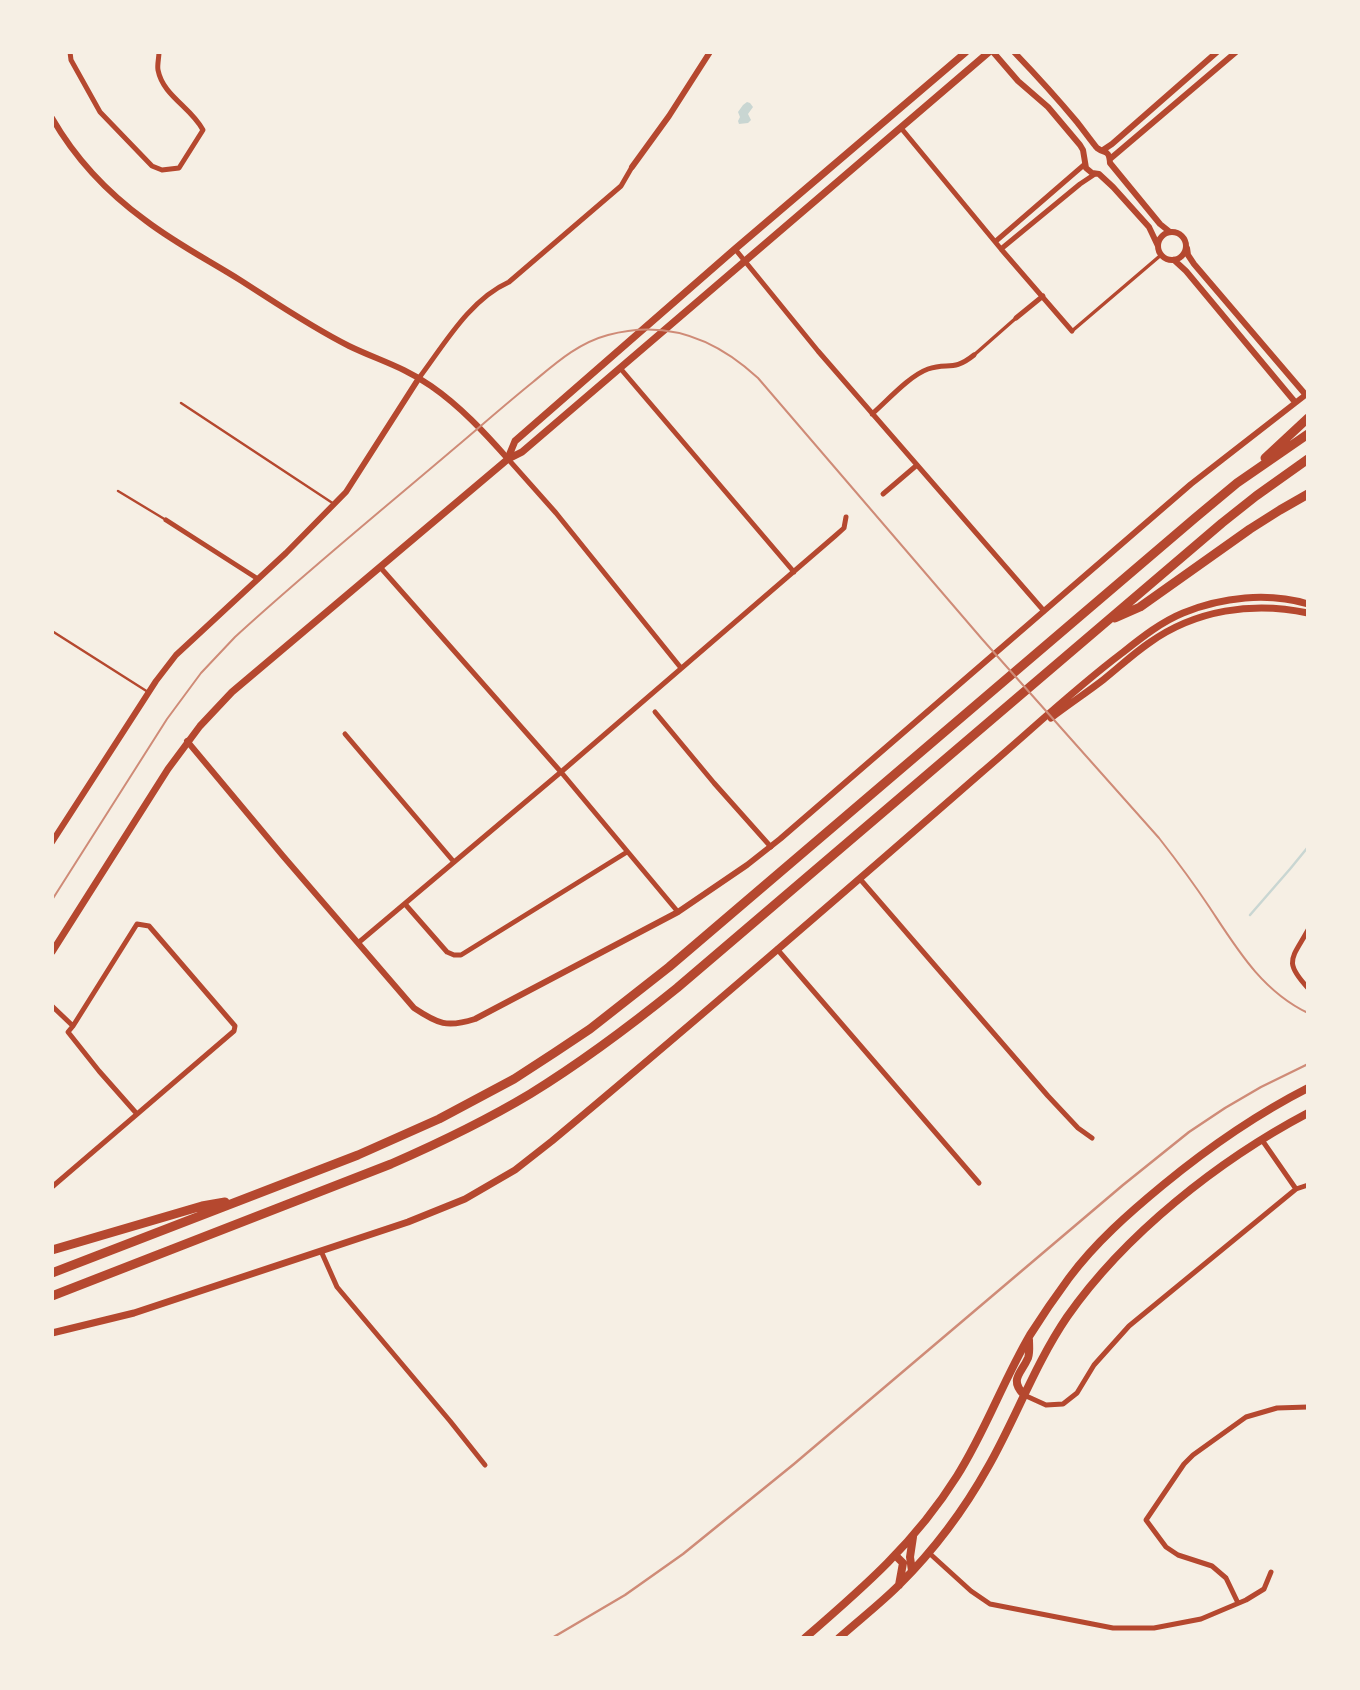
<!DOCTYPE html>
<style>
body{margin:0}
#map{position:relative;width:1360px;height:1690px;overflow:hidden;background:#f6efe4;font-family:Quicksand,sans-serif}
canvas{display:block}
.frame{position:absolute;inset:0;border:54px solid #f6efe4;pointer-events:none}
</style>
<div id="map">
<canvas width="1360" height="1690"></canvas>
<div class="frame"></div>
</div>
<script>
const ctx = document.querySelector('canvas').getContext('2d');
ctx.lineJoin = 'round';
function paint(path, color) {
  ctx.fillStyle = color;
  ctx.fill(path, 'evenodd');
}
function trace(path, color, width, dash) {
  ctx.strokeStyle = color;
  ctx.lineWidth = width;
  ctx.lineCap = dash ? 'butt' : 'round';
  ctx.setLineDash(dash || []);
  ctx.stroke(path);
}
paint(new Path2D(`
 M 747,102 L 750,103 L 753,107 L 748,114 L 751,120 L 748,123 L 739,124 L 738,121 L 740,117 L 738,112 L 743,105 Z`), '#c9d6d2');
trace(new Path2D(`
 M 1250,915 L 1290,869 L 1308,847`), '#c9d6d2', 2.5);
trace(new Path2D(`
 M 181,403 L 334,504
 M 118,491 L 166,520
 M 52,631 L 148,692`), '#b5482f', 2.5);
trace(new Path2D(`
 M 1072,331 L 1161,255
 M 974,355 L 1016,318`), '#b5482f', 3.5);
trace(new Path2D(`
 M 70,52 L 71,60 L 100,112 L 152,166 L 162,170 L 179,168 L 203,130 C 191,107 163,96 158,70 C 157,65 159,58 159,52
 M 901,128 L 1001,249 L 1072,331
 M 996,241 L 1085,164
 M 735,249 L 818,351 L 1044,611
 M 1001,249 L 1080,184 L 1095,174
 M 1016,318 L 1043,296
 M 620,368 L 794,572
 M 419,378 C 444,345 469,300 509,282 L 621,186 L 632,167
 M 872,414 C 888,400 909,376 928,369 C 948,362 953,372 974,355
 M 508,459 L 556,513 L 681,668
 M 883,494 L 917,465
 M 166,520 L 258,579
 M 380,567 L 561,772 L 678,912
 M 655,712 L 714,783 L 771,847
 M 345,734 L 454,862
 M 860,879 L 1048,1096 L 1078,1128 L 1092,1138
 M 405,904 L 447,952 L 454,955 L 461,955 L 627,852
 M 1308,930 C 1292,959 1283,961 1308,988
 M 358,943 L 561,772 L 835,536 L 844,528 L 846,517
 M 777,949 L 979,1183
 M 52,1006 L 73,1026 L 137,924 L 149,926 L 235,1026 L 234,1031 L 52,1187
 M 73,1026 L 68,1032 L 99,1071 L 137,1114
 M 1296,1189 L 1308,1185
 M 321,1251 L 337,1287 L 450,1421 L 485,1465
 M 1024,1395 L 1046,1405 L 1063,1404 L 1077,1393 L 1094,1365 L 1129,1326 L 1296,1189 L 1262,1140
 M 928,1552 L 971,1591 L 990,1604 L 1113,1628 L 1154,1628 L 1201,1619 L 1246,1600 L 1264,1589 L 1271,1572
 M 1238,1603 L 1226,1578 L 1212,1566 L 1178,1555 L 1166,1547 L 1146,1520 L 1184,1464 L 1193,1455 L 1246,1417 L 1277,1408 L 1308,1407`), '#b5482f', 5);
trace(new Path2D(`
 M 993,52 L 1018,81 L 1048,107 L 1080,145 L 1083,150 L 1086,168 L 1092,173 L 1099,174 L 1113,187 L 1149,227 L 1158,246
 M 1014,52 C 1036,75 1057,98 1077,122 C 1081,127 1095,146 1097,148 C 1105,154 1109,149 1110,163 L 1160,224 L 1170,232
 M 52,118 C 75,158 108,193 145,220 C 175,243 208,260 240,280 C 276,303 311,327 349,346 C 378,360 404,367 431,386 C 460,406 485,433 508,459
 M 1103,150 L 1112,144 L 1217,52
 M 1110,159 L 1236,52
 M 632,167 L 669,116 L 710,52
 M1158 246a14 14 0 1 1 28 0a14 14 0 1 1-28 0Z
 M 1187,248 L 1188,255 L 1194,264 L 1305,394
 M 1174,260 L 1186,271 L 1295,402
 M 187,741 L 283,856 L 414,1008 C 438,1024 447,1028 475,1019 L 678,912 L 747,865 L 780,839 L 1191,484 L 1308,393
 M 52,842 L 156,681 L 176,655 L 286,553 L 346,492 L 419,378`), '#b5482f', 6);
trace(new Path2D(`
 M 508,458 L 515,441 L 735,249 L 966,52
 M 1051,718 C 1068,705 1086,693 1103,680 C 1118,668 1133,654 1149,643 C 1195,610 1253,601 1308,613
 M 52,952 L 168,769 L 200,726 L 232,692 L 508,459 L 522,452 L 989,52
 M 52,1333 L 134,1313 L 408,1222 L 465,1199 L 515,1170 L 552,1141 C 697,1020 839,897 981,773 C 1028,733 1073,690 1122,653 C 1141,638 1161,622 1183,613 C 1222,597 1268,592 1308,604`), '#b5482f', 7);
trace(new Path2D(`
 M 1024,1395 C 1009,1379 1021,1374 1028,1358 C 1030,1352 1029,1346 1029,1340
 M 896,1556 L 903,1563 L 899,1585
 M 912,1571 L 910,1557 L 913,1537
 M 805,1638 C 864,1587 915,1543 957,1476 C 985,1432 1003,1381 1030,1335 C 1042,1316 1055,1297 1069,1278 C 1095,1243 1129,1213 1163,1185 C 1208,1148 1255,1115 1308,1088
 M 839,1638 C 859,1620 880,1604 899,1585 C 934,1550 964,1510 988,1467 C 1016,1418 1035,1364 1067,1317 C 1125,1234 1219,1160 1308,1113`), '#b5482f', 8);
trace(new Path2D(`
 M 1265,458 L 1308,418
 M 1115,618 L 1140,607 L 1250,529 L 1280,510 L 1308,494
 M 52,1250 L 202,1206 L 225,1202
 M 52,1273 L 358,1155 L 439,1119 L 514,1079 L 554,1053 L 590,1029 L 669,967 L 1195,518 L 1237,483 L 1308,434
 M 52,1296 L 391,1164 C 439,1143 485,1121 530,1094 C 582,1062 630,1026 677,988 L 1222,523 L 1256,496 L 1308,459`), '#b5482f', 9);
trace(new Path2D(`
 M 52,900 L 167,719 L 201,673 L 235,637 C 307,571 382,510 456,447 C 482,425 507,403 533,382 C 556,363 578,343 608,335 C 666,319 716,339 758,378 L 982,639 L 1159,838 C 1177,861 1194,884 1210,908 C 1237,949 1262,991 1308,1013`), '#cf8b77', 2);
trace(new Path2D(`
 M 552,1638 L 625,1595 L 683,1554 L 794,1464 L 1123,1185 L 1189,1132 L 1225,1108 L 1261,1087 L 1308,1064`), '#cf8b77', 2.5);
</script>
